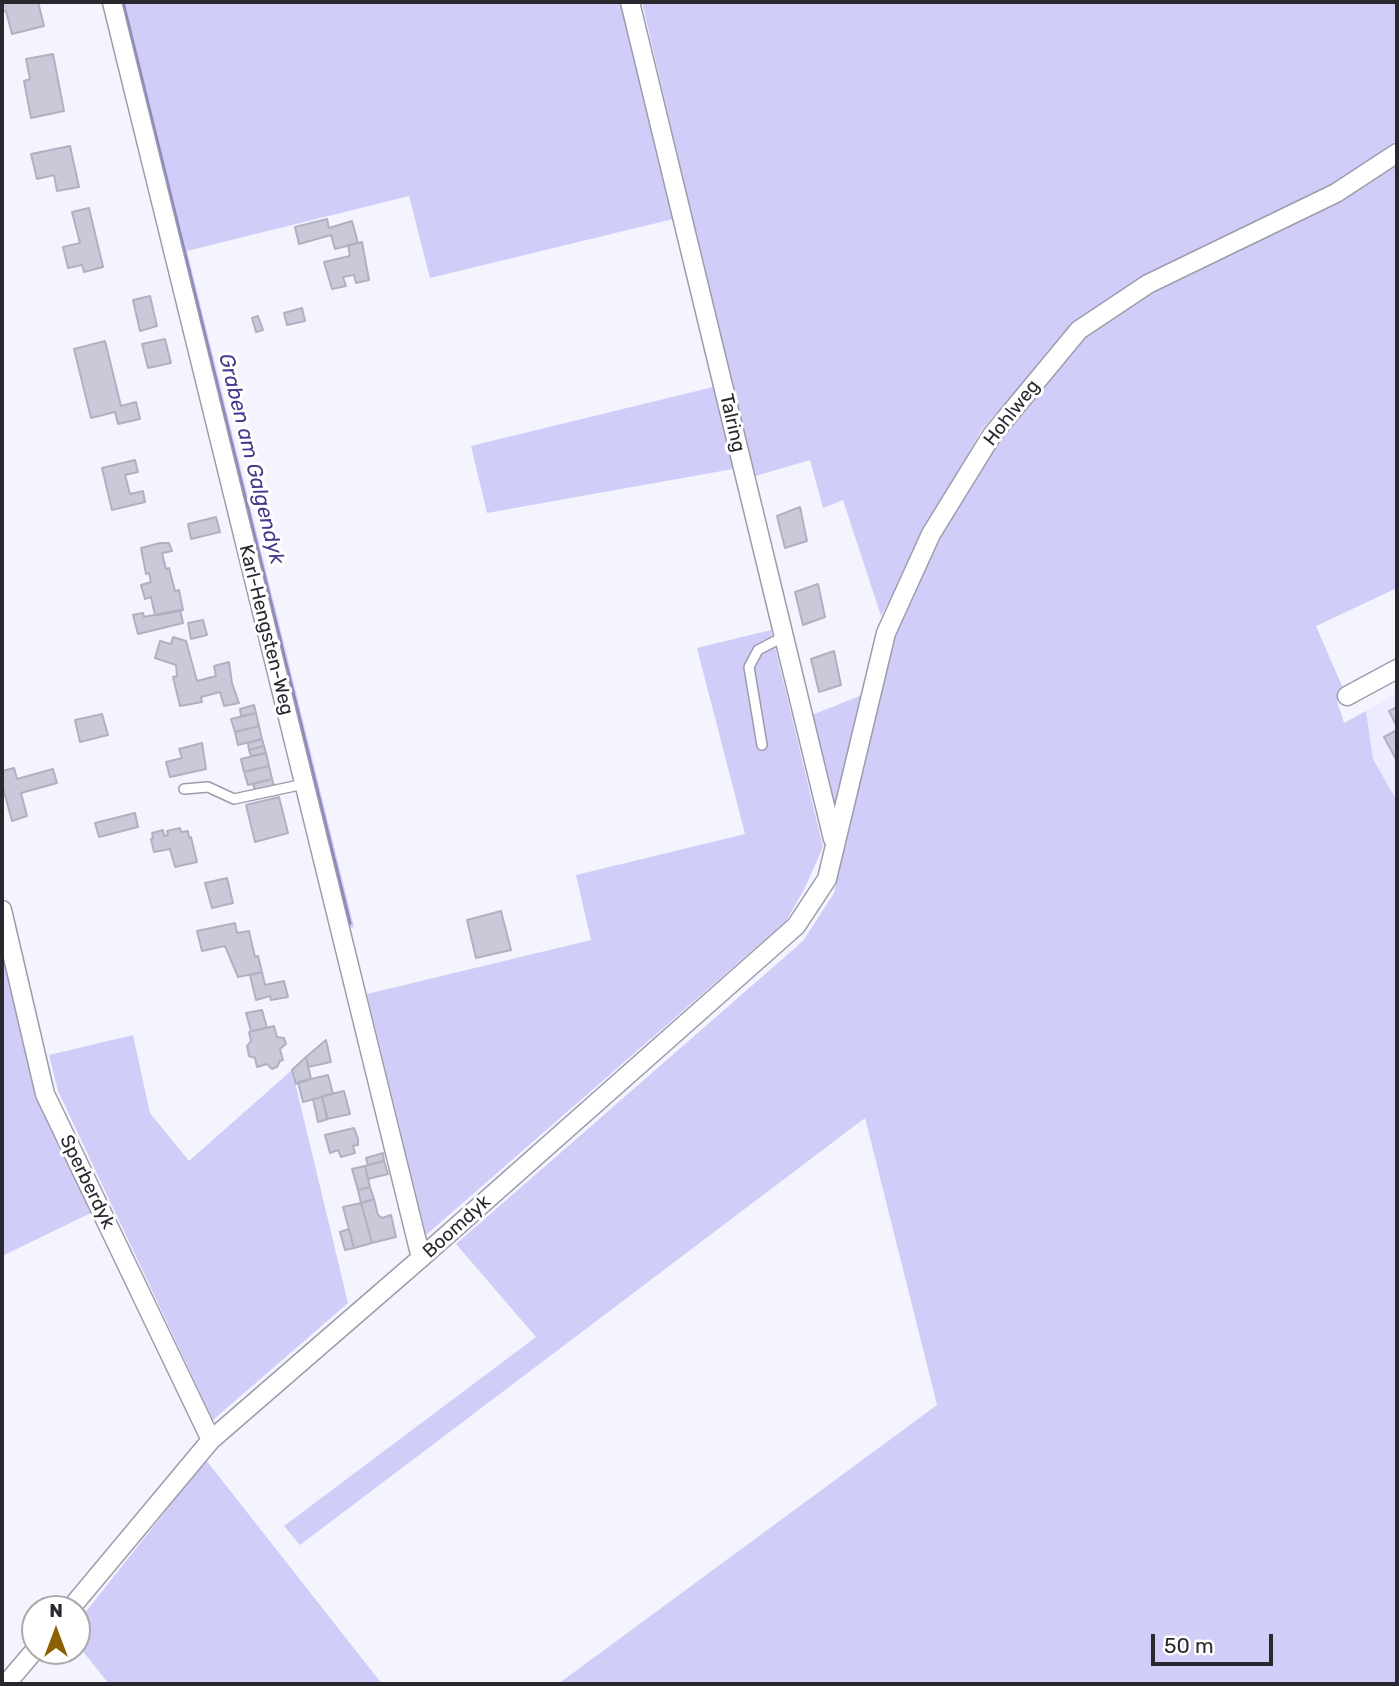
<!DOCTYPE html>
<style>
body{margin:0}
#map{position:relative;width:1399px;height:1686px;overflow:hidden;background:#f4f4fe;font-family:Rubik,sans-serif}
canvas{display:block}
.frame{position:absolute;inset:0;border:4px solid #28282e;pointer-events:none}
.north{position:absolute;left:21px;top:1595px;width:70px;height:70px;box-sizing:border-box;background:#fff;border:2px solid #a9a9ab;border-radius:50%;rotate:0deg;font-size:19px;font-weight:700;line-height:28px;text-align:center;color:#28282e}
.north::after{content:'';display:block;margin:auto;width:24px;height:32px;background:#8b6002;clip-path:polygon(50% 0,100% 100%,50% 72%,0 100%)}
.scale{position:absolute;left:1151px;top:1634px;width:122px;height:32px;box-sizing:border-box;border:4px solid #28282e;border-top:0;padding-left:9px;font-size:21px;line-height:24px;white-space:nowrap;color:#28282e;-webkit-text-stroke:5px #fff;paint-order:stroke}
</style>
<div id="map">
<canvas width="1399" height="1686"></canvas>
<div class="frame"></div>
<div class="north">N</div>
<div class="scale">50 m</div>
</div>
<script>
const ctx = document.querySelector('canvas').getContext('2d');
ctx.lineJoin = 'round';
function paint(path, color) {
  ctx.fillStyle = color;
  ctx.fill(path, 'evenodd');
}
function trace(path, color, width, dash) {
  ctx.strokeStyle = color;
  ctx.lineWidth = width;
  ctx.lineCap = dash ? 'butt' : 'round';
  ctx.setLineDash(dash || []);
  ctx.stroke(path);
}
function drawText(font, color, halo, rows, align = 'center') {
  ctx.font = font + ' Rubik,sans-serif';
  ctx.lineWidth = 6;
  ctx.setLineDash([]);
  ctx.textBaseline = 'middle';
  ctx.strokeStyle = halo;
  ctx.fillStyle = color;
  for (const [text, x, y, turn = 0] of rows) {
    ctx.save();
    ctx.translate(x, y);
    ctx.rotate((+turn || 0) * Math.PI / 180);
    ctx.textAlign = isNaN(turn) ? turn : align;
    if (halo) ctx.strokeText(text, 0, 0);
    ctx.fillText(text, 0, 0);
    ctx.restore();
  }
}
paint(new Path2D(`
 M 1397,693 L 1397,801 L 1373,759 L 1366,711 Z`), '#ecebff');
paint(new Path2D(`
 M 118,2 L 621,2 L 673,219 L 430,278 L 409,196 L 187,251 L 354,927 L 346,929 Z
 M 642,2 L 1397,2 L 1397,140 L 1332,186 L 1160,268 L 1085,315 L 982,429 L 881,616 L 843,500 L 823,508 L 810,460 L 752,477 Z
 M 1397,163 L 1397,588 L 1316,626 L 1342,686 L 1337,701 L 1344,723 L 1366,711 L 1373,759 L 1397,801 L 1397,1684 L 558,1684 L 937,1405 L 865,1118 L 300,1545 L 284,1526 L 536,1337 L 456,1244 L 803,941 L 834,893 L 880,687 L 901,620 L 949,514 L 1032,394 L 1085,334 L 1153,291 L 1324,210 Z
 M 713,387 L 733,469 L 487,513 L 471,446 Z
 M 771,630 L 823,847 L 804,890 L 786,921 L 426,1235 L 367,994 L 591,940 L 576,875 L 745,834 L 697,648 Z
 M 862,695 L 835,815 L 812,715 Z
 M 2,952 L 35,1094 L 91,1213 L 2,1256 Z
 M 133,1035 L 150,1113 L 189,1161 L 292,1070 L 348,1303 L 213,1420 L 58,1091 L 49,1055 Z
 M 206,1460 L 382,1684 L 109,1684 L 77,1644 L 77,1623 Z`), '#d0cdf9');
trace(new Path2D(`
 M 122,2 L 349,923`), '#8c88bf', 5);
const building = new Path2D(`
 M 2,2 L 38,2 L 44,26 L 12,34 L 6,11 L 2,12 Z
 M 53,54 L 64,111 L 31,118 L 24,81 L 30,79 L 26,59 Z
 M 70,146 L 79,187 L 57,191 L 54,175 L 37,179 L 31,154 Z
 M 89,208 L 103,267 L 84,272 L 82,265 L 68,268 L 63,247 L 80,243 L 72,212 Z
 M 327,219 L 329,228 L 352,221 L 358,243 L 335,249 L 331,235 L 299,244 L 295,227 Z
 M 362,242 L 369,280 L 356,283 L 354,275 L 343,277 L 346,286 L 332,289 L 324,262 L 350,256 L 348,245 Z
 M 150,296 L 157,326 L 140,331 L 133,300 Z
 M 302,308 L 305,321 L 287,325 L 284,313 Z
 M 258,316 L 263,330 L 256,332 L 252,318 Z
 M 165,339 L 171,363 L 148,368 L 142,344 Z
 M 105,341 L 121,406 L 136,402 L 140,419 L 118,424 L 115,412 L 91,418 L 74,349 Z
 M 135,460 L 138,472 L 125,475 L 130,494 L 143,491 L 145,502 L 112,510 L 102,468 Z
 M 800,507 L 807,541 L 785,548 L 777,516 Z
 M 216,517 L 220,532 L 191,539 L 188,524 Z
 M 160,543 L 169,543 L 172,551 L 162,553 L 166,569 L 169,568 L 175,591 L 179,590 L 183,610 L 159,615 L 155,615 L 151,597 L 145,599 L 141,585 L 151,582 L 149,573 L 146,574 L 141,548 Z
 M 818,584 L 825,617 L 803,625 L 795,592 Z
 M 180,610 L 183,623 L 138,634 L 133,615 L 143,613 L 144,617 Z
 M 203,620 L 207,635 L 191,639 L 188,623 Z
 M 173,637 L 186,641 L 197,681 L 216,676 L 214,666 L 229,662 L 232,683 L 239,703 L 224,706 L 220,692 L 201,697 L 202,702 L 180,706 L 173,677 L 177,676 L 176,665 L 155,658 L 160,641 L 171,644 Z
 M 834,651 L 841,685 L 819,692 L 811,659 Z
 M 254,705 L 256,713 L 241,716 L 240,709 Z
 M 1397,707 L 1397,727 L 1389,711 Z
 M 256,713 L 259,726 L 235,732 L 231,719 Z
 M 102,714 L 108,735 L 80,742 L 75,720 Z
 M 259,726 L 262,739 L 238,745 L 235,732 Z
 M 1397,730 L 1397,761 L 1384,737 Z
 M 262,739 L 264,746 L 249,750 L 248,743 Z
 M 202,743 L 206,769 L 170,777 L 166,762 L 182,758 L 179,749 Z
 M 264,746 L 266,753 L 251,756 L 249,750 Z
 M 266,753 L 269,766 L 244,772 L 241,759 Z
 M 269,766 L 272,779 L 248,785 L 244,772 Z
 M 14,768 L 17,779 L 53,769 L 57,783 L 21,793 L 27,816 L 12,821 L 2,784 L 2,771 Z
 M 272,779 L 274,786 L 255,791 L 253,784 Z
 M 279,797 L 288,833 L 255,842 L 246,805 Z
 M 135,813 L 138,827 L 99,837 L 95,823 Z
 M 180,828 L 181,832 L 188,831 L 189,838 L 191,837 L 197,862 L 175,867 L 170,849 L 154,852 L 151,839 L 153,838 L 152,833 L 163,830 L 164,836 L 168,835 L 167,831 Z
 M 227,878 L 233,903 L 212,908 L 205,883 Z
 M 501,911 L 511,950 L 476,958 L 467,920 Z
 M 235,923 L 237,933 L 249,931 L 255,957 L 258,956 L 262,972 L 238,977 L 225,946 L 202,951 L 197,931 Z
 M 262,972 L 265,985 L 284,981 L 288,997 L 271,1000 L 270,996 L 256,1000 L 250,975 Z
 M 262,1010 L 267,1028 L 251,1031 L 246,1013 Z
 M 274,1026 L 277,1037 L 284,1038 L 286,1044 L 280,1049 L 283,1060 L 280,1061 L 277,1067 L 272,1069 L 267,1064 L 257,1067 L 255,1058 L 249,1056 L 247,1046 L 251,1041 L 249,1032 Z
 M 326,1040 L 331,1062 L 308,1067 L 306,1057 Z
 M 306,1057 L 311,1079 L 296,1084 L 292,1070 Z
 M 328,1075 L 333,1094 L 303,1102 L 298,1082 Z
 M 344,1091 L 350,1114 L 327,1119 L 322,1096 Z
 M 322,1097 L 328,1119 L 318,1122 L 313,1099 Z
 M 354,1128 L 358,1139 L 358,1145 L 353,1146 L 355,1153 L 341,1157 L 338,1150 L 330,1153 L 325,1135 Z
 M 383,1153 L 384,1161 L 368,1165 L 366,1158 Z
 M 384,1161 L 388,1174 L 368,1179 L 365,1166 Z
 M 365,1166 L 370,1187 L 358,1190 L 352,1169 Z
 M 370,1187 L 374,1199 L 361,1203 L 358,1190 Z
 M 374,1199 L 378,1215 L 382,1218 L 391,1215 L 396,1237 L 372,1243 L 361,1203 Z
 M 361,1203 L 372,1243 L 354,1248 L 343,1207 Z
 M 349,1229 L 354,1248 L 345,1250 L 340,1232 Z`);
paint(building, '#cac9da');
trace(building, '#b1b0c0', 2);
const service = new Path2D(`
 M 762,745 L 749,667 L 758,650 L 783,637
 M 184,789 L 208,787 L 234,799 L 304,784`);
const minor = new Path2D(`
 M 112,2 L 421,1258
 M 630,2 L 833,839
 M 1347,696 L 1397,669
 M 2,910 L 45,1094 L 211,1440
 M 70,1609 L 211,1440 L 421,1258 L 796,926 L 827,879 L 886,633 L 931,534 L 992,435 L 1079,330 L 1148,284 L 1336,193 L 1397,153
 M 6,1684 L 35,1650`);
trace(service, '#9d9cac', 12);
trace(minor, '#9d9cac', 21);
trace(service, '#fff', 9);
trace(minor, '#fff', 18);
drawText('19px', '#28282e', '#fff', [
 ["Hohlweg",1012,413,-52],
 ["Talring",732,423,77],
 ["Karl-Hengsten-Weg",266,630,76],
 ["Sperberdyk",87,1182,64],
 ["Boomdyk",457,1227,-42]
]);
drawText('italic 21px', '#48378d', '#fff', [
 ["Graben am Galgendyk",251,459,76]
]);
</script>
